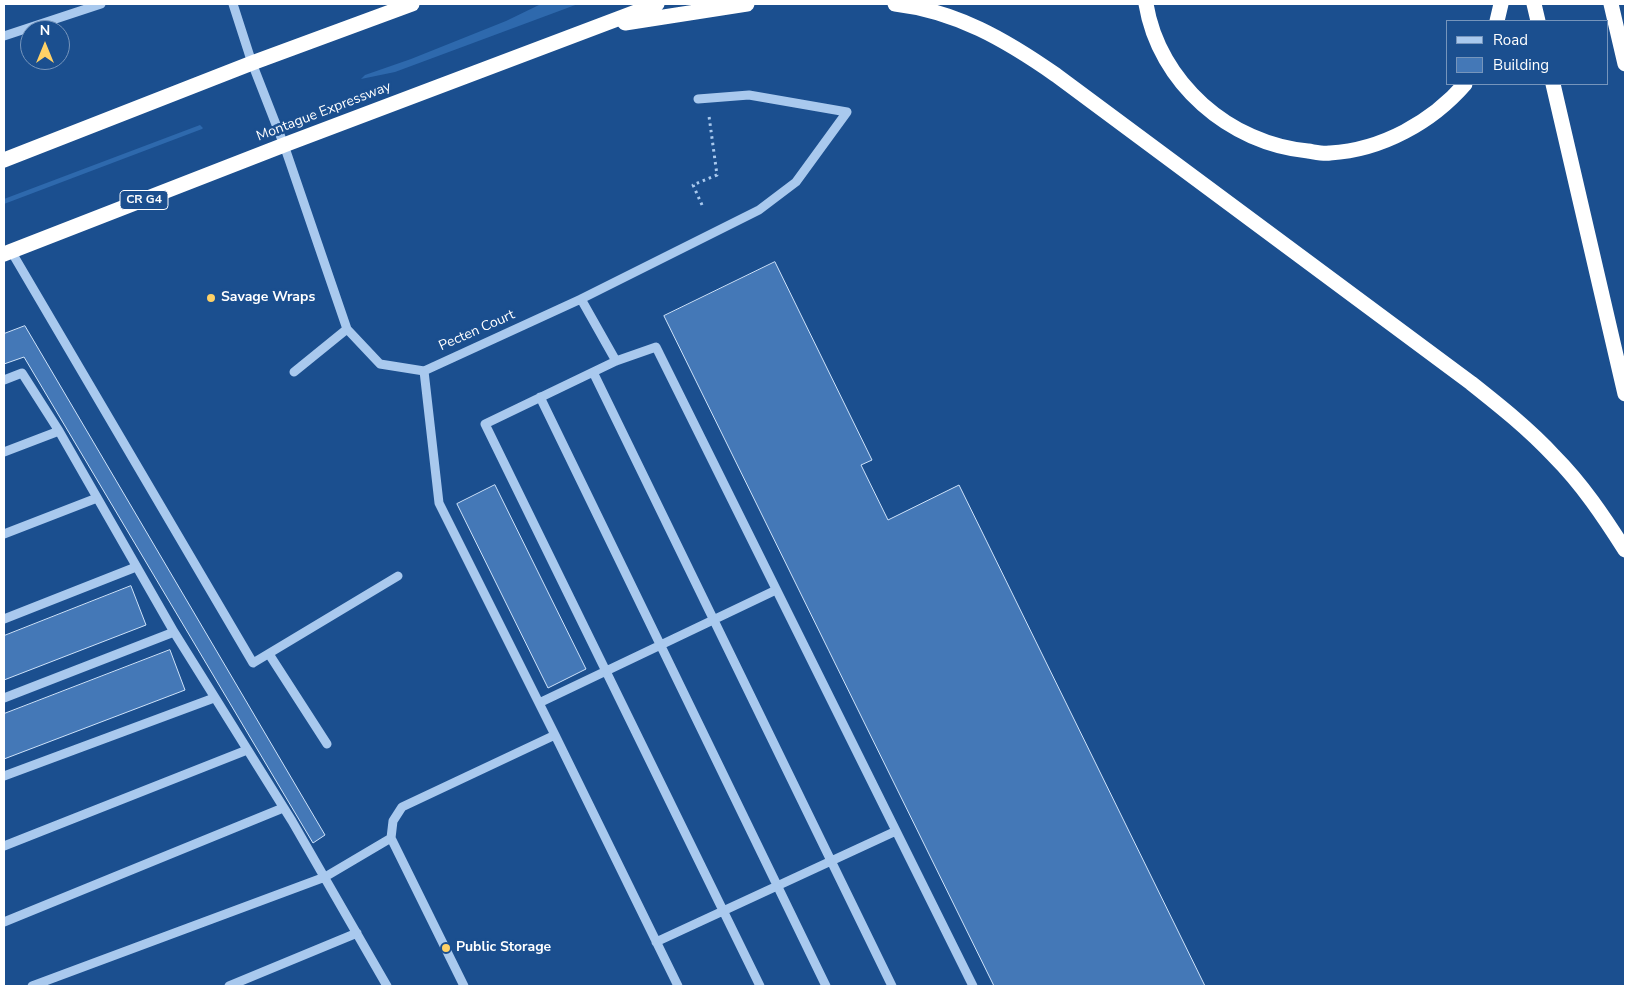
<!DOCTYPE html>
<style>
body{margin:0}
#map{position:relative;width:1629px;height:990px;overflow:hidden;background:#1b4f8f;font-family:"Nunito Sans",sans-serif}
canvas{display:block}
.frame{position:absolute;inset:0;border:5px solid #fff;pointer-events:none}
.legend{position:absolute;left:1446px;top:20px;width:162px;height:65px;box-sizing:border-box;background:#1b4f8f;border:1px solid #7695bc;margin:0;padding:6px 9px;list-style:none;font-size:15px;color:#fff}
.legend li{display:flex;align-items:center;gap:10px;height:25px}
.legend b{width:25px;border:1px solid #7695bc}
.north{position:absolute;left:20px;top:20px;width:50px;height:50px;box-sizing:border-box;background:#1b4f8f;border:1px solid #7695bc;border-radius:50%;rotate:0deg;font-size:14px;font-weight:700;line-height:20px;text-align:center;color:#fff}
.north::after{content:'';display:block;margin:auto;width:18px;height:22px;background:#ffd166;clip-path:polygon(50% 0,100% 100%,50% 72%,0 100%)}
</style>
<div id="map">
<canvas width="1629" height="990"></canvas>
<div class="frame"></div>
<ul class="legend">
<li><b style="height:6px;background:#a9c9ee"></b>Road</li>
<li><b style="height:14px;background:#4478b7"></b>Building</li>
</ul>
<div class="north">N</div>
</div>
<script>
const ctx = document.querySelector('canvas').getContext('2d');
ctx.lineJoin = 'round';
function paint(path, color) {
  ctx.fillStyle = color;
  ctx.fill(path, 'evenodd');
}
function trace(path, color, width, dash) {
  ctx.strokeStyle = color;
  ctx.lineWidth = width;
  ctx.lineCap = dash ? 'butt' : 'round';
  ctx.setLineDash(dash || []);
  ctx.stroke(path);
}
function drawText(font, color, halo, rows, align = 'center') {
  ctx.font = font + ' "Nunito Sans",sans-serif';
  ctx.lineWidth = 5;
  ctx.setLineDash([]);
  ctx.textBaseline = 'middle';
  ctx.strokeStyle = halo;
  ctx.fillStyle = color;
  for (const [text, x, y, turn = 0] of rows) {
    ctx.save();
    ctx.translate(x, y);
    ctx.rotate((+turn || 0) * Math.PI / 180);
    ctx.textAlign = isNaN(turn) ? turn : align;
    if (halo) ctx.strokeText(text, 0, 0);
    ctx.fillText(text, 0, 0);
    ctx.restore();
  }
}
paint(new Path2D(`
 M 541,4 L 578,4 L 395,72 L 361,79 L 365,75 L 411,59 L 506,21 Z
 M 200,125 L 203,128 L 202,129 L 4,204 L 4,199 Z`), '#2e69ad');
const building = new Path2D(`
 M 775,262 L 872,460 L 861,465 L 888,520 L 959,485 L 1205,986 L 994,986 L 664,316 Z
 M 25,326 L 325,835 L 313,843 L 24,357 L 4,364 L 4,334 Z
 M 495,485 L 586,669 L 548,688 L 457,504 Z
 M 131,586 L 146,625 L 4,680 L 4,636 Z
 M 170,650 L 185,690 L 4,759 L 4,714 Z`);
paint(building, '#4478b7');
trace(building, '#cfe3fa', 1);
trace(new Path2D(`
 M 702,205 L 693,185 L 717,175 L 709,116`), '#a9c9ee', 3, [2.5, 4]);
trace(new Path2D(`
 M 233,4 L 252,63 L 284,145 L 347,329 L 380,364 L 424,371 L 581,299 L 759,210 L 796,182 L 847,112 L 749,95 L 698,99
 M 4,36 L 101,4
 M 11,251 L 253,663 L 398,576
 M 581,299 L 616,361
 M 424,371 L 439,503 L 555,735 L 678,986
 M 294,372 L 347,329
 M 593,372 L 892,986
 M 4,380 L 22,373 L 59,431 L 174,632 L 292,821 L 387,986
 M 540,397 L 826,986
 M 4,452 L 59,431
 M 4,534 L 97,498
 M 4,619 L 136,567
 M 269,654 L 327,744
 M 4,698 L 174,632
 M 539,703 L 776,590
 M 4,776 L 214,698
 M 4,846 L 247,750
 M 4,922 L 283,808
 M 656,942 L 896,831
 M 32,986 L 325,877 L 391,838
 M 229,986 L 357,933
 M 464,986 L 391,838 L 393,821 L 402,807 L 555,735
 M 760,986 L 485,424 L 616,361 L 656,347 L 973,986`), '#a9c9ee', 9);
trace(new Path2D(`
 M 895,4 C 956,11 1006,40 1056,75 L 1471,383 C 1500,406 1529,429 1554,456 C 1582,484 1604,517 1625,550
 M 1146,4 C 1159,83 1230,144 1308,151 C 1315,152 1323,154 1330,153 C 1382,150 1432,122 1465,84
 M 1534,4 L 1538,21
 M 1611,4 L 1625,64
 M 1497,21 L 1501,4
 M 625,23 L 747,4
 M 1553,84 L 1625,394
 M 4,160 L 252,63 L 412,4
 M 4,254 L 284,145 L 657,4`), '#fff', 15);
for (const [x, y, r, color] of [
 [211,298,5,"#ffd166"],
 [446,948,5,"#ffd166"]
]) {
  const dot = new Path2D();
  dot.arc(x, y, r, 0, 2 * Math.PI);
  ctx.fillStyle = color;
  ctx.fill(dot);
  trace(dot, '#1b4f8f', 2);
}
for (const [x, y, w] of [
 [144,200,48]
]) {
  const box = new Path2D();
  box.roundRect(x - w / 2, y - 9.5, w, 19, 4);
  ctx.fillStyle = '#1b4f8f';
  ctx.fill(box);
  trace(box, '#fff', 1);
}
drawText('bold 12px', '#fff', null, [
 ["CR G4",144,200]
]);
drawText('14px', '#fff', '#1b4f8f', [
 ["Montague Expressway",324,112,-21],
 ["Pecten Court",477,331,-24]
]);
drawText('bold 14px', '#fff', '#1b4f8f', [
 ["Savage Wraps",221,298],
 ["Public Storage",456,948]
], 'left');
</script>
